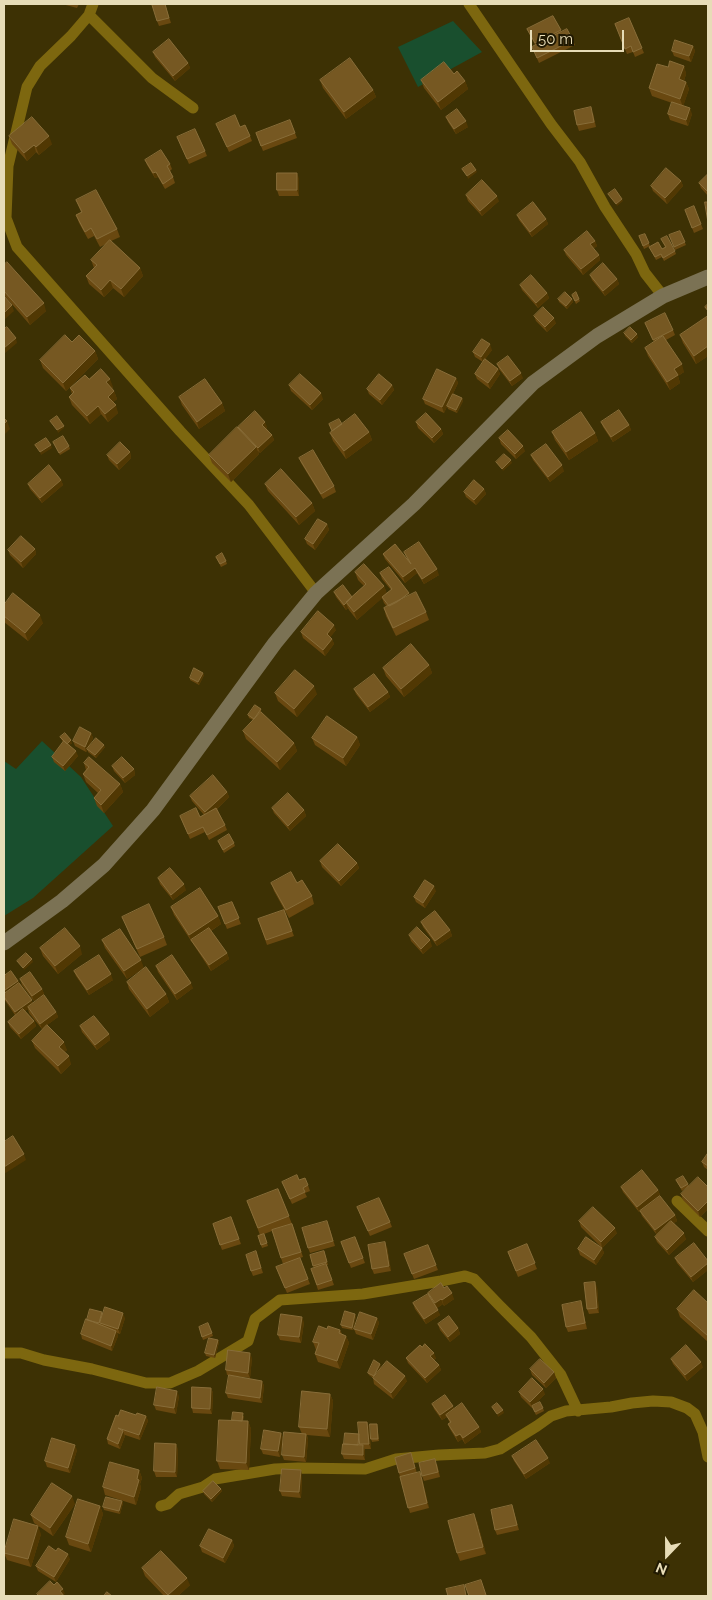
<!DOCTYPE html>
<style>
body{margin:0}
#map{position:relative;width:712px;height:1600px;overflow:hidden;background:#3d3104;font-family:Raleway,sans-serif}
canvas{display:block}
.frame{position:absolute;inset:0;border:5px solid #e7dcb7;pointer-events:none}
.north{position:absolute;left:642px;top:1530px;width:50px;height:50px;-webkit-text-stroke:4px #201902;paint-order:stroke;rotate:202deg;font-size:14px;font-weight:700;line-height:20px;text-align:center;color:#e7dcb7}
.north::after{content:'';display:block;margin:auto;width:18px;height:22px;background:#e7dcb7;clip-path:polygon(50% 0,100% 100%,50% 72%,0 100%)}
.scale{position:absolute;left:530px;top:30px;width:94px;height:22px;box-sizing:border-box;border:2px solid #e7dcb7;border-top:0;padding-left:6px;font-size:15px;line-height:18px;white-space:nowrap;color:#e7dcb7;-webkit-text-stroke:4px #201902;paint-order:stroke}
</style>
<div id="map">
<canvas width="712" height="1600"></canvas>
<div class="frame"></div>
<div class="north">N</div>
<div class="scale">50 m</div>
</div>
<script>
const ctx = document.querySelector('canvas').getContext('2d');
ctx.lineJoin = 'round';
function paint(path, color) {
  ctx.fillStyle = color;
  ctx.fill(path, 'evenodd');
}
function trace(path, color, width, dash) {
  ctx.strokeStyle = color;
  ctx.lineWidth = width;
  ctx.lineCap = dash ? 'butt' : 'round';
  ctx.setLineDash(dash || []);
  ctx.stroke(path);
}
paint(new Path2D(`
 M 453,21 L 482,52 L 418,87 L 398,47 Z
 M 42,741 L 81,777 L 113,826 L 33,898 L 4,916 L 4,761 L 16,769 Z`), '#194f2e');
trace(new Path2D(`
 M 93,4 L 89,15 L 71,36 L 40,66 L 27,87 L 8,166 L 6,218 L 17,247 L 180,431 L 249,505 L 316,593
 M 469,4 L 551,124 L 580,162 L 605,207 L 636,254 L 645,273 L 663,296
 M 89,15 L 152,78 L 193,108
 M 677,1201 L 708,1231
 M 4,1353 L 21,1353 L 44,1360 L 92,1369 L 146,1383 L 170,1383 L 198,1371 L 248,1341 L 255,1319 L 280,1300 L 363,1294 L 441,1281 L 465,1276 L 474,1279 L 499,1305 L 531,1337 L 561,1375 L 578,1411
 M 161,1506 L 168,1504 L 179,1494 L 203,1487 L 215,1479 L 275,1469 L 298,1468 L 365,1469 L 396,1459 L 439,1455 L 485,1453 L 500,1449 L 537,1426 L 551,1416 L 566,1411 L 611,1407 L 632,1403 L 653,1401 L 671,1402 L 687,1408 L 695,1414 L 703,1432 L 708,1457`), '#7d670f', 11);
trace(new Path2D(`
 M 4,943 L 62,901 L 104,865 L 153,810 L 275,643 L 316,593 L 414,504 L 533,383 L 597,336 L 663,296 L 708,277`), '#7b7254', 15);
paint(new Path2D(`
 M 62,4 L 79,4 L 77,8 Z
 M 165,4 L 171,23 L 159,26 L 157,21 Z
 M 553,16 L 561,32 L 573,40 L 575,45 L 539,63 L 532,47 L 535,45 L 527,29 Z
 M 629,18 L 644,53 L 635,57 L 633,52 L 627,54 L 615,24 Z
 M 693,46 L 695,51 L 691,62 L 674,56 L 672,51 Z
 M 153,52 L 188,63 L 190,68 L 175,81 L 155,57 Z
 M 684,66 L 686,74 L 684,81 L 686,82 L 689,89 L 683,106 L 692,114 L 688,126 L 670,120 L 668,114 L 672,103 L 652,96 L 649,88 L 668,67 Z
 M 454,74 L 465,81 L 468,89 L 441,110 L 424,88 L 421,80 Z
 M 320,80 L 373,90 L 376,97 L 346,119 L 323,88 Z
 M 593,113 L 596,127 L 579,131 L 577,125 Z
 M 446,117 L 468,127 L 456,134 L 448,122 Z
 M 290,120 L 297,138 L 263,151 L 256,133 Z
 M 216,124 L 250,136 L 252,141 L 229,152 Z
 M 9,136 L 52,144 L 39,155 L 36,152 L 27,161 L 12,144 Z
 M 177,137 L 205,151 L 207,156 L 189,164 Z
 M 145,160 L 170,164 L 172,169 L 170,171 L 173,177 L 175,183 L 165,189 L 158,177 L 155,178 L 147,165 Z
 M 708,174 L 708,196 L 701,188 L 699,183 Z
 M 299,178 L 299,196 L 279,196 L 277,190 Z
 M 681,181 L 683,186 L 667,204 L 653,191 L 651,186 Z
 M 466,195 L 499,201 L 482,216 L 468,201 Z
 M 76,200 L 117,229 L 120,237 L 111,241 L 140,268 L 143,276 L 124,297 L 113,288 L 104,297 L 89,284 L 86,276 L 94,268 L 91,260 L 106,244 L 100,247 L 94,236 L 88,239 L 79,223 L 76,215 L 81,212 Z
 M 694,206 L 703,229 L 694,233 L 685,210 Z
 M 517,215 L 546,219 L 548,224 L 532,237 L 519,220 Z
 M 680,231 L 686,245 L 675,250 L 669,235 Z
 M 645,234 L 650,246 L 644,249 L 639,236 Z
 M 661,239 L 675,251 L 676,254 L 664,261 L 662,257 L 656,260 L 649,247 L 662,249 L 665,247 Z
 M 595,241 L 597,246 L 593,249 L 599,255 L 600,260 L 583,275 L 566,255 L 564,250 Z
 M 4,265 L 46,311 L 30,325 L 4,295 Z
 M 590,275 L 617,279 L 619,284 L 605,296 L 592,280 Z
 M 520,285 L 547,293 L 549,298 L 538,308 L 522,290 Z
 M 572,295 L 579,299 L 580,301 L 576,304 Z
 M 558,299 L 572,299 L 573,302 L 567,309 L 559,302 Z
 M 534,316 L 556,323 L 547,332 L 536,321 Z
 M 708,316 L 708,356 L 696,364 L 683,343 L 680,335 Z
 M 645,323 L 673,330 L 675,335 L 666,340 L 684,372 L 678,376 L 680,383 L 670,390 L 648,356 L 645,348 L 654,342 Z
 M 624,333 L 638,337 L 632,343 L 625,336 Z
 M 72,342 L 95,351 L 98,359 L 66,391 L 43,368 L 40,360 Z
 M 492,350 L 485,359 L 498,369 L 500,374 L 490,389 L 477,379 L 475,374 L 483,362 L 475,357 L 473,352 Z
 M 497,364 L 523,378 L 512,386 L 499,369 Z
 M 456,378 L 458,383 L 444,413 L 425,404 L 423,399 Z
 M 89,379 L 113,387 L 112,388 L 114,391 L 117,399 L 113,402 L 118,413 L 108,422 L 101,414 L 90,424 L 72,405 L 69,397 L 72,394 L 70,388 Z
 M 289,385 L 323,399 L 312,410 L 291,391 Z
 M 392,385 L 394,390 L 382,405 L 369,394 L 367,389 Z
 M 179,397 L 222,403 L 225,411 L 199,429 L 182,405 Z
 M 462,398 L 463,401 L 457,413 L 448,409 L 447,406 Z
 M 416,422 L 441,429 L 443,434 L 434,443 L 418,428 Z
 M 601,422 L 629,425 L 631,430 L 613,442 L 603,427 Z
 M 329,424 L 342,424 L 369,432 L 372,440 L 346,459 L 333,441 L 330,433 L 332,431 Z
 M 238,427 L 267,427 L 266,428 L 272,435 L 274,440 L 260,453 L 258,451 L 259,454 L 231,482 L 212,463 L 209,455 L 239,429 Z
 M 552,432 L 595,433 L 598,441 L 569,460 L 555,440 Z
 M 499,438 L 525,451 L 516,459 L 501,444 Z
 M 53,442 L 69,446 L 70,449 L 60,455 Z
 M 130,452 L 131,458 L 119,470 L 109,460 L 107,455 Z
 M 531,455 L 564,471 L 550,482 L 533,460 Z
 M 299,458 L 334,486 L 336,492 L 323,499 L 301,463 Z
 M 61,480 L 63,485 L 42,503 L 30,489 L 28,484 Z
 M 265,484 L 312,503 L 315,511 L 299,525 L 268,491 Z
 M 484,489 L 486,494 L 476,505 L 466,497 L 464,492 Z
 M 327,524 L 329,530 L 315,550 L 307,544 L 305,539 Z
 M 35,549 L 36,554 L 23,568 L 10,555 L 8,550 Z
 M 404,552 L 439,575 L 424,584 L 417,573 L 405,583 L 385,559 L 383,554 L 407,558 Z
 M 216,557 L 226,561 L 227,564 L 221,567 Z
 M 355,572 L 384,586 L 387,594 L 391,590 L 382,579 L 380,573 L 409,593 L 410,596 L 426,612 L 429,620 L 396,636 L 386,616 L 384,608 L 387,607 L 384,603 L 382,598 L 357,620 L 349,610 L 348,608 L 346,610 L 336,597 L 334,592 L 352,597 L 364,586 L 358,580 Z
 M 4,605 L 43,623 L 28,641 L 4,622 Z
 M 336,630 L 330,637 L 332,639 L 334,644 L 325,656 L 303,638 L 301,632 Z
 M 429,665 L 432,673 L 404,697 L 386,676 L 383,668 Z
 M 204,675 L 199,685 L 190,680 L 190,678 Z
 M 354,689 L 388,692 L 390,697 L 370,712 L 356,694 Z
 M 275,693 L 317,694 L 297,717 L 278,701 Z
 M 261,709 L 261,713 L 294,743 L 297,751 L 280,770 L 246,739 L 243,731 L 253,720 L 249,718 L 248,715 Z
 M 91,733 L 93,738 L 89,747 L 105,747 L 96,758 L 88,752 L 88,750 L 86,752 L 75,746 L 73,741 Z
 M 60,737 L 72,743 L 69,745 L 78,756 L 65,771 L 54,762 L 52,757 L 63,742 Z
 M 357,737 L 360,745 L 346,766 L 315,745 L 312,738 Z
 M 84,763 L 120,784 L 123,792 L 104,813 L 97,806 L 94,798 L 98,793 L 86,782 L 83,774 L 86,770 Z
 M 112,766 L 134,769 L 135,775 L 125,783 L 114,771 Z
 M 227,792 L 229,797 L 217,809 L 225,825 L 227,830 L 209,840 L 205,832 L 190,839 L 180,816 L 200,817 L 204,815 L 192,801 L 190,796 Z
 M 272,808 L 304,810 L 306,816 L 290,831 L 274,813 Z
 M 218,841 L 234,843 L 235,846 L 224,853 Z
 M 320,861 L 357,863 L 359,868 L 341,886 L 322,867 Z
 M 158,878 L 186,890 L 173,900 L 160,884 Z
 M 271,883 L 297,883 L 312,896 L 314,904 L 289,918 L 274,891 Z
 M 436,891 L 425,908 L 416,902 L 414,897 Z
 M 232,902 L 241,924 L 227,929 L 218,907 Z
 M 171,907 L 218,916 L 221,924 L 211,931 L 227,953 L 229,959 L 211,971 L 174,915 Z
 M 284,910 L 294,936 L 267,945 L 258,919 Z
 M 122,917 L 164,937 L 167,945 L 140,957 Z
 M 421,922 L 450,930 L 452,936 L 437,946 L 423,927 Z
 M 409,935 L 432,946 L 423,954 L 411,941 Z
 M 102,940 L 144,968 L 127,979 L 105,948 Z
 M 40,948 L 82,954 L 58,974 L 43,956 Z
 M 156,966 L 193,988 L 177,1000 L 158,972 Z
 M 74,971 L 113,980 L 89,995 L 76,976 Z
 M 4,976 L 18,981 L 33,1003 L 56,1012 L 58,1017 L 47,1025 L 67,1050 L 64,1052 L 71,1064 L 61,1074 L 35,1048 L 32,1041 L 46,1026 L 42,1029 L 29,1013 L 28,1009 L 25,1011 L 34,1021 L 36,1026 L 21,1039 L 10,1027 L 8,1022 L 15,1015 L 4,999 L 4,994 L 6,993 L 4,990 Z
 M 20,979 L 42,989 L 44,994 L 34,1001 L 22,985 Z
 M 127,982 L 166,994 L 169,1002 L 150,1017 L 129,989 Z
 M 80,1026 L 109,1034 L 110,1040 L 97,1050 L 82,1032 Z
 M 708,1153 L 708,1170 L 704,1167 L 702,1162 Z
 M 299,1180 L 308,1185 L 310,1191 L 305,1193 L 307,1197 L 292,1204 L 282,1182 Z
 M 676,1180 L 688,1184 L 689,1186 L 708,1187 L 708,1209 L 700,1217 L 683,1200 L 681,1194 L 688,1187 L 682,1191 Z
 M 621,1187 L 658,1190 L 660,1195 L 642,1210 L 675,1215 L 677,1221 L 674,1223 L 686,1239 L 669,1255 L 657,1242 L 655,1237 L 657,1235 L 642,1216 L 640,1211 L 639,1212 L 623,1192 Z
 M 278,1189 L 294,1229 L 303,1257 L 300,1258 L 310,1284 L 287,1293 L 276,1267 L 297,1259 L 283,1264 L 272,1231 L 264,1234 L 268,1246 L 262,1248 L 258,1236 L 260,1235 L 247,1201 Z
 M 359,1212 L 390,1222 L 392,1227 L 370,1236 Z
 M 231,1217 L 241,1244 L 222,1250 L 213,1224 Z
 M 579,1221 L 617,1233 L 602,1248 L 581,1227 Z
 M 329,1226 L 335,1246 L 310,1253 L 308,1248 Z
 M 355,1237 L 365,1263 L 351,1268 L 341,1242 Z
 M 527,1244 L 537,1269 L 518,1277 L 508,1252 Z
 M 428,1245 L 438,1270 L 414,1279 L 404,1254 Z
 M 387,1247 L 391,1271 L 374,1274 L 372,1269 Z
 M 602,1248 L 604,1253 L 596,1265 L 580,1255 L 578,1249 Z
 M 256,1251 L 263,1273 L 253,1276 L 251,1271 Z
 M 324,1251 L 328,1265 L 327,1265 L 334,1285 L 318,1290 L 311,1269 L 314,1268 L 310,1255 Z
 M 675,1258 L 708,1261 L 708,1270 L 693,1282 L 677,1263 Z
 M 597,1287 L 599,1313 L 589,1314 L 587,1309 Z
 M 444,1288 L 454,1299 L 444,1306 L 443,1304 L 437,1308 L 433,1302 L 440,1315 L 426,1324 L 415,1309 L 413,1303 L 429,1297 L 428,1293 Z
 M 708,1303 L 708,1342 L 680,1317 L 677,1309 Z
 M 582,1306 L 587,1329 L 568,1332 L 566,1327 Z
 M 102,1312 L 103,1314 L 125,1318 L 120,1334 L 117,1333 L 118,1336 L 112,1351 L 82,1339 L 81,1334 Z
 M 356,1316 L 353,1330 L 342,1328 L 341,1325 Z
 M 377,1318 L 379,1323 L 373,1340 L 356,1334 L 354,1329 Z
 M 304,1322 L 301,1343 L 280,1340 L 278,1335 Z
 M 438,1324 L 458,1328 L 460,1334 L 450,1342 L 440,1330 Z
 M 199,1327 L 212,1333 L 213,1336 L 203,1340 Z
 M 327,1329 L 340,1330 L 342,1334 L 346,1336 L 349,1343 L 340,1369 L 318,1362 L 315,1354 L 316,1350 L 313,1342 Z
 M 219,1342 L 215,1358 L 206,1356 L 205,1353 Z
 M 252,1358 L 250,1378 L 227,1375 L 226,1370 Z
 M 406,1358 L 436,1358 L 434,1360 L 439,1365 L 441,1370 L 427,1383 L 408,1363 Z
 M 671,1359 L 703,1367 L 687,1381 L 673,1364 Z
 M 381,1367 L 380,1369 L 407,1381 L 393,1399 L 374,1384 L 373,1378 L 369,1375 L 368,1373 Z
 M 530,1369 L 554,1372 L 556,1378 L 546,1388 L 532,1375 Z
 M 262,1381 L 264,1386 L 262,1403 L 228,1398 L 226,1393 Z
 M 211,1388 L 213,1393 L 212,1414 L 193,1413 L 192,1408 Z
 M 519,1392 L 545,1394 L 534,1405 L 543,1408 L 544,1411 L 536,1415 L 532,1407 L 532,1408 L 521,1397 Z
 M 330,1394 L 333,1401 L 330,1437 L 307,1435 L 308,1440 L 306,1462 L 284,1460 L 282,1455 L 302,1434 L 299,1427 Z
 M 179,1396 L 176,1414 L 156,1410 L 154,1405 Z
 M 432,1404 L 453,1406 L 454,1410 L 479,1427 L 481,1432 L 465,1444 L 462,1439 L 458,1442 L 450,1429 L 448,1424 L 450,1423 L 447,1417 L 442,1420 L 434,1409 Z
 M 136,1415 L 146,1416 L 148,1421 L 140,1440 L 125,1435 L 125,1436 L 120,1449 L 108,1444 L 107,1439 L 118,1416 Z
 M 244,1416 L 243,1421 L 248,1421 L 251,1429 L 249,1470 L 220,1469 L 217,1461 L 232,1420 Z
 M 367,1422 L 369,1427 L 371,1449 L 365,1449 L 365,1460 L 344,1459 L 342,1454 L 344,1444 L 359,1434 Z
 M 377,1424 L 379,1441 L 372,1442 L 371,1439 Z
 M 281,1433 L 283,1438 L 280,1457 L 263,1454 L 261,1449 Z
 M 178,1449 L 177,1477 L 156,1477 L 154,1471 Z
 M 77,1450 L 70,1473 L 47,1467 L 45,1461 Z
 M 411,1453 L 417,1473 L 422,1478 L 429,1508 L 410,1513 L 399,1473 Z
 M 512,1456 L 550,1463 L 526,1479 L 514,1461 Z
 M 437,1464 L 440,1477 L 424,1481 L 422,1476 Z
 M 139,1470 L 142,1478 L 140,1484 L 141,1488 L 136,1505 L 105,1495 L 103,1487 Z
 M 302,1475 L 301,1498 L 282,1496 L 280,1491 Z
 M 221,1489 L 222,1491 L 212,1502 L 204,1494 L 203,1491 Z
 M 122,1501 L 123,1503 L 120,1514 L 104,1510 L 103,1507 Z
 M 75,1504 L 53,1536 L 34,1523 L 31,1515 Z
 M 512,1505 L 519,1530 L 497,1535 L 495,1530 Z
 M 100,1506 L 103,1514 L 91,1552 L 69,1545 L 66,1537 Z
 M 477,1521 L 486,1554 L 460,1561 L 457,1553 Z
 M 41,1534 L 31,1567 L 7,1560 L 4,1553 Z
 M 232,1540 L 234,1546 L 225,1563 L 202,1552 L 200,1546 Z
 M 70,1559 L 56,1582 L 38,1571 L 36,1566 Z
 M 142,1568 L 190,1585 L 178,1596 L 164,1596 L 145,1576 Z`), '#694810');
paint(new Path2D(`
 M 693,46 L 695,51 L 691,62 L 689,56 Z
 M 188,63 L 190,68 L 175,81 L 173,76 Z
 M 684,66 L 686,74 L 682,87 L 679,79 Z
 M 465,81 L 468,89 L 441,110 L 438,102 Z
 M 686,82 L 689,89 L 683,107 L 680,99 Z
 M 373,90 L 376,97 L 346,119 L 344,112 Z
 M 690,108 L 692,114 L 688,126 L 686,120 Z
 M 466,121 L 468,127 L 456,134 L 454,129 Z
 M 49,136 L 52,144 L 39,155 L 36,147 Z
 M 34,145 L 36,152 L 27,161 L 24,153 Z
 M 476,170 L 477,172 L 468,179 L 467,176 Z
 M 156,172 L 158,177 L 155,178 L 153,173 Z
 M 297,173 L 299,178 L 299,196 L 297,190 Z
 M 681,181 L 683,186 L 667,204 L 665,198 Z
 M 497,196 L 499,201 L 482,216 L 480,211 Z
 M 622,199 L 623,201 L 617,206 L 616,204 Z
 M 546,219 L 548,224 L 532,237 L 530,232 Z
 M 595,241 L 597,246 L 592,250 L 590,244 Z
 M 599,255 L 600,260 L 583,275 L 581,269 Z
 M 140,268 L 143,276 L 124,297 L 121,289 Z
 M 617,279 L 619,284 L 605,296 L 603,291 Z
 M 110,280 L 113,288 L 104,297 L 101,290 Z
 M 547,293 L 549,298 L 538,308 L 536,303 Z
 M 572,299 L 573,302 L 567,309 L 566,306 Z
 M 44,303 L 46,311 L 30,325 L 27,317 Z
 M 12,305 L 14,311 L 4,320 L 4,313 Z
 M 554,318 L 556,323 L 547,332 L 545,327 Z
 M 637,334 L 638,337 L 632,343 L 631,340 Z
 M 16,338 L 17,343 L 4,354 L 4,348 Z
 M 490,344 L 492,350 L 483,362 L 481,357 Z
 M 708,346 L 708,356 L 696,364 L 694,356 Z
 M 95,351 L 98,359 L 66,391 L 63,383 Z
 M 682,364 L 684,372 L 678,376 L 680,383 L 670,390 L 667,382 L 674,369 Z
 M 498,369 L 500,374 L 490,389 L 488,383 Z
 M 521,373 L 523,378 L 512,386 L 510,381 Z
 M 456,378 L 458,383 L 444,413 L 442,407 Z
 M 110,379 L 113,387 L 109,390 L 106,382 Z
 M 392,385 L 394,390 L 382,405 L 380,400 Z
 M 114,391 L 117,399 L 111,404 L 108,397 Z
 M 321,393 L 323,399 L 312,410 L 310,405 Z
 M 462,398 L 463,401 L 457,413 L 456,410 Z
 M 222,403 L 225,411 L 199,429 L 197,422 Z
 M 116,405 L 118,413 L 108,422 L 105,414 Z
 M 98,406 L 101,414 L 90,424 L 87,416 Z
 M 7,421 L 10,429 L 4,435 L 4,424 Z
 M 265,422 L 267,427 L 264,430 L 262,425 Z
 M 629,425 L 631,430 L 613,442 L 611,437 Z
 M 64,426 L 64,428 L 58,433 L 57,430 Z
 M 441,429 L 443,434 L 434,443 L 432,438 Z
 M 369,432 L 372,440 L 346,459 L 344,451 Z
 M 595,433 L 598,441 L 569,460 L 566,452 Z
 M 272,435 L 274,440 L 260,453 L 258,448 Z
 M 51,445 L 52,448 L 41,455 L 40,452 Z
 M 523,446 L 525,451 L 516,459 L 515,454 Z
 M 256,447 L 259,454 L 231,482 L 228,474 Z
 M 130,452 L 131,458 L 119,470 L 117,464 Z
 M 511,460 L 512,463 L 503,471 L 502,469 Z
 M 562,465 L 564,471 L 550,482 L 548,477 Z
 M 61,480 L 63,485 L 42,503 L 40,498 Z
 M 484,489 L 486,494 L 476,505 L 474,500 Z
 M 312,503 L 315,511 L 299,525 L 296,517 Z
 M 327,524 L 329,530 L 315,550 L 313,544 Z
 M 35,549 L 36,554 L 23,568 L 21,562 Z
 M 415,568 L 417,573 L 405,583 L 403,577 Z
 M 437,569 L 439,575 L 424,584 L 422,579 Z
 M 384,586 L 387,594 L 357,620 L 354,612 Z
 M 409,593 L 411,598 L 390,607 Z
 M 346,603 L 348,608 L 346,610 L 344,605 Z
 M 40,615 L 43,623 L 28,641 L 25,633 Z
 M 334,625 L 336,630 L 329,639 L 327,634 Z
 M 332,639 L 334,644 L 325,656 L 323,650 Z
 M 429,665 L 432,673 L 404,697 L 401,689 Z
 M 203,673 L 204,675 L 199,685 L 198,682 Z
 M 314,686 L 317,694 L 297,717 L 294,709 Z
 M 388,692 L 390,697 L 370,712 L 368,707 Z
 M 91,733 L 93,738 L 86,752 L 85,747 Z
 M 357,737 L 360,745 L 346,766 L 343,758 Z
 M 71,740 L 72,743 L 67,747 L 66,744 Z
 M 294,743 L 297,751 L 280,770 L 277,762 Z
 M 104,745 L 105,747 L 96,758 L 95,755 Z
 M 76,751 L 78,756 L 65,771 L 63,766 Z
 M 134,769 L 135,775 L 125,783 L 123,778 Z
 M 120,784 L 123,792 L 104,813 L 101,805 Z
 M 227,792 L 229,797 L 207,818 L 205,812 Z
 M 304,810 L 306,816 L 290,831 L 288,826 Z
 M 357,863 L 359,868 L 341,886 L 339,881 Z
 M 184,884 L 186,890 L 173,900 L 171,895 Z
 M 434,886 L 436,891 L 425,908 L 423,903 Z
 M 218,916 L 221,924 L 193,942 L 191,940 L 192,943 L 189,935 Z
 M 450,930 L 452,936 L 437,946 L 435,941 Z
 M 430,940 L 432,946 L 423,954 L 421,949 Z
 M 80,946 L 82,954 L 58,974 L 55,966 Z
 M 227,953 L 229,959 L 211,971 L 209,965 Z
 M 32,959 L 33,962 L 24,970 L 23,968 Z
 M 141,960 L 144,968 L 127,979 L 124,971 Z
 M 111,974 L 113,980 L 89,995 L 87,990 Z
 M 18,981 L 20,986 L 7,995 L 5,990 Z
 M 191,983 L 193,988 L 177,1000 L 175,994 Z
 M 42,989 L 44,994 L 34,1001 L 32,996 Z
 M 166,994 L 169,1002 L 150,1017 L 147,1009 Z
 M 32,1000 L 33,1005 L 17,1017 L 15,1012 Z
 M 56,1012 L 58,1017 L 42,1029 L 40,1024 Z
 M 34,1021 L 36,1026 L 21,1039 L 19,1034 Z
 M 109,1034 L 110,1040 L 97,1050 L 95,1045 Z
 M 64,1042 L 67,1050 L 62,1055 L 59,1047 Z
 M 69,1056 L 71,1064 L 61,1074 L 58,1066 Z
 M 24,1154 L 26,1160 L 4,1174 L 4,1167 Z
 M 658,1190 L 660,1195 L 639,1212 L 637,1207 Z
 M 708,1201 L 708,1209 L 700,1217 L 698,1211 Z
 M 675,1215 L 677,1221 L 657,1236 L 655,1230 Z
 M 615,1228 L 617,1233 L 602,1248 L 601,1242 Z
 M 684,1233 L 686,1239 L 669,1255 L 667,1250 Z
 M 385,1242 L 387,1247 L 391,1271 L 389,1266 Z
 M 602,1248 L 604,1253 L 596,1265 L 594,1260 Z
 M 708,1263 L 708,1270 L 693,1282 L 691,1277 Z
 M 595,1282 L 597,1287 L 599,1313 L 597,1308 Z
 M 452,1293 L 454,1299 L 444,1306 L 442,1300 Z
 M 441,1299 L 443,1304 L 437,1308 L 435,1303 Z
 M 438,1310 L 440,1315 L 426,1324 L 424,1319 Z
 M 123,1313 L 125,1318 L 120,1334 L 118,1329 Z
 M 355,1314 L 356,1316 L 353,1330 L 352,1328 Z
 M 302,1317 L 304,1322 L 301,1343 L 299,1337 Z
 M 377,1318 L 379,1323 L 373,1340 L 371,1334 Z
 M 458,1328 L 460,1334 L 450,1342 L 448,1337 Z
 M 116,1331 L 118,1336 L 112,1351 L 111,1346 Z
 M 346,1336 L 349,1343 L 340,1369 L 337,1361 Z
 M 218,1340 L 219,1342 L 215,1358 L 214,1355 Z
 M 250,1353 L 252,1358 L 250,1378 L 248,1373 Z
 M 434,1353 L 436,1358 L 432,1361 L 430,1356 Z
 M 701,1362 L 703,1367 L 687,1381 L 685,1375 Z
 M 380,1364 L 381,1367 L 375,1379 L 374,1376 Z
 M 439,1365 L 441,1370 L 427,1383 L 425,1378 Z
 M 554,1372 L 556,1378 L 546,1388 L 544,1383 Z
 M 405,1376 L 407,1381 L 393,1399 L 391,1393 Z
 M 262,1381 L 264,1386 L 262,1403 L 260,1398 Z
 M 211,1388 L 213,1393 L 212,1414 L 210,1409 Z
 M 543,1389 L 545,1394 L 532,1408 L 530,1402 Z
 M 177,1391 L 179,1396 L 176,1414 L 174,1408 Z
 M 330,1394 L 333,1401 L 330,1437 L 327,1429 Z
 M 453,1406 L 454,1412 L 446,1415 L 447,1417 L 442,1420 L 440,1415 Z
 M 503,1410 L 504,1413 L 498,1417 L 497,1414 Z
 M 146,1416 L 148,1421 L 140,1440 L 139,1435 Z
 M 248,1421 L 251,1429 L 249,1470 L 246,1463 Z
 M 367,1422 L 369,1427 L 371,1449 L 369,1444 Z
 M 479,1427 L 481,1432 L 465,1444 L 463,1438 Z
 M 123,1431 L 125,1436 L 120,1449 L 118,1444 Z
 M 281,1433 L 283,1438 L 280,1457 L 278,1451 Z
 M 306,1434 L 308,1440 L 306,1462 L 304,1457 Z
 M 460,1434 L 462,1439 L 458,1442 L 456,1436 Z
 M 176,1444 L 178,1449 L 177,1477 L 175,1472 Z
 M 75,1445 L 77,1450 L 70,1473 L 68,1468 Z
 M 363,1445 L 365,1451 L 365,1460 L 363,1455 Z
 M 548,1458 L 550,1463 L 526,1479 L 524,1474 Z
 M 139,1470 L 142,1478 L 140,1484 L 141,1488 L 136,1505 L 134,1497 L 137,1479 Z
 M 301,1470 L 302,1475 L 301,1498 L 299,1492 Z
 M 420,1472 L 422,1478 L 429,1508 L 427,1503 Z
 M 221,1489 L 222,1491 L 212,1502 L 211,1499 Z
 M 72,1496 L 75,1504 L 53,1536 L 50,1528 Z
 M 122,1501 L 123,1503 L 120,1514 L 119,1511 Z
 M 100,1506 L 103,1514 L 91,1552 L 88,1544 Z
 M 474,1514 L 477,1521 L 486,1554 L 483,1547 Z
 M 38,1526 L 41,1534 L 31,1567 L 28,1559 Z
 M 232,1540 L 234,1546 L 225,1563 L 223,1558 Z
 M 68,1554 L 70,1559 L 56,1582 L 54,1577 Z
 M 187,1578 L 190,1585 L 178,1596 L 168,1596 L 168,1595 Z
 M 63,1589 L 65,1594 L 62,1596 L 60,1591 Z`), '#513803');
const building = new Path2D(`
 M 156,4 L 165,4 L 169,18 L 157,21 L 152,5 Z
 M 553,16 L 561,30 L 535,43 L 527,29 Z
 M 629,18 L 642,48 L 633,52 L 631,46 L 625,49 L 615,24 Z
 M 567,29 L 573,40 L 537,58 L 532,47 Z
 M 169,39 L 188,63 L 173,76 L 153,52 Z
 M 675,40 L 693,46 L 689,56 L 672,51 Z
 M 350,58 L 373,90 L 344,112 L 320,80 Z
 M 670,61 L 684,66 L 679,79 L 686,82 L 680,99 L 649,88 L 657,64 L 668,67 Z
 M 444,62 L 454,74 L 457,71 L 465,81 L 438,102 L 421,80 Z
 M 672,102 L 690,108 L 686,120 L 668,114 Z
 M 591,107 L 594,122 L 577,125 L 574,111 Z
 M 457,109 L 466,121 L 454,129 L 446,117 Z
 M 235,115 L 240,127 L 245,125 L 250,136 L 227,147 L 216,124 Z
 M 32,117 L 49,136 L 36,147 L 34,145 L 24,153 L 9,136 Z
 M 290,120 L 295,133 L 261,146 L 256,133 Z
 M 195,129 L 205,151 L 187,159 L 177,137 Z
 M 161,150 L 170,164 L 167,166 L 173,177 L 163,184 L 156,172 L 153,173 L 145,160 Z
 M 471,163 L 476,170 L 467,176 L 462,169 Z
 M 666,168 L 681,181 L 665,198 L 651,186 Z
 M 277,173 L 297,173 L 297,190 L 277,190 Z
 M 708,174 L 708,192 L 699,183 Z
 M 482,180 L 497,196 L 480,211 L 466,195 Z
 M 615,189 L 622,199 L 616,204 L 608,194 Z
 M 96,190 L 117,229 L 97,239 L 91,228 L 85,232 L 76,215 L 82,212 L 76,200 Z
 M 533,202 L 546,219 L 530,232 L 517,215 Z
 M 705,202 L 708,202 L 708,222 Z
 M 694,206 L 701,224 L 692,228 L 685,210 Z
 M 587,231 L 595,241 L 590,244 L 599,255 L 581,269 L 564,250 Z
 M 680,231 L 685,242 L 674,247 L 669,235 Z
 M 645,234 L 649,243 L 643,246 L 639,236 Z
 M 667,236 L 675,251 L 663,258 L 661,254 L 655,257 L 649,247 L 658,242 L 662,249 L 666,247 L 661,239 Z
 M 110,240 L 140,268 L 121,289 L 110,280 L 101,290 L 86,276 L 97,265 L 91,260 Z
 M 7,262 L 44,303 L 27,317 L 4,291 L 4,265 Z
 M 603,263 L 617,279 L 603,291 L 590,275 Z
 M 531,275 L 547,293 L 536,303 L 520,285 Z
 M 565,292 L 572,299 L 566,306 L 558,299 Z
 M 576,292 L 579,299 L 575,301 L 572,295 Z
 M 4,296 L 12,305 L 4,313 Z
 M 708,304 L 708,311 L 705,307 Z
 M 543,307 L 554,318 L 545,327 L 534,316 Z
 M 665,313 L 673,330 L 653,340 L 645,323 Z
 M 708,316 L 708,346 L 694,356 L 680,335 Z
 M 7,327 L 16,338 L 4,348 L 4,329 Z
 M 630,327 L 637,334 L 631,340 L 624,333 Z
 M 65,335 L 72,342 L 79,335 L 95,351 L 63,383 L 40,360 Z
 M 663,336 L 682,364 L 674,369 L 678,375 L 667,382 L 645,348 Z
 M 482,339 L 490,344 L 481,357 L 473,352 Z
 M 508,356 L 521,373 L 510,381 L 497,364 Z
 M 485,359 L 498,369 L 488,383 L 475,374 Z
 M 101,369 L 110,379 L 106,382 L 114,391 L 108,397 L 116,405 L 105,414 L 98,406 L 87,416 L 69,397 L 74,392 L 70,388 L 85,375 L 89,379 Z
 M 437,369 L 456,378 L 442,407 L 423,399 Z
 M 300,374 L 321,393 L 310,405 L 289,385 Z
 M 379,374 L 392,385 L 380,400 L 367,389 Z
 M 205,379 L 222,403 L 197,422 L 179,397 Z
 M 453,394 L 462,398 L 456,410 L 447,406 Z
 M 619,410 L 629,425 L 611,437 L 601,422 Z
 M 255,411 L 265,422 L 262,425 L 272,435 L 258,448 L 238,427 Z
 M 581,412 L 595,433 L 566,452 L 552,432 Z
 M 426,413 L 441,429 L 432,438 L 416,422 Z
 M 355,414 L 369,432 L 344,451 L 330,433 Z
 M 57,416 L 64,426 L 57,430 L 50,421 Z
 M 4,418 L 7,421 L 4,424 Z
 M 339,419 L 342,424 L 332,431 L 329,424 Z
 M 237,427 L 256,447 L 228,474 L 209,455 Z
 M 508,430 L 523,446 L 515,454 L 499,438 Z
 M 63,436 L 69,446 L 59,453 L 53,442 Z
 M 46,438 L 51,445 L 40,452 L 35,445 Z
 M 120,442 L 130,452 L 117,464 L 107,455 Z
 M 546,444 L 562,465 L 548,477 L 531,455 Z
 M 313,450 L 334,486 L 321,494 L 299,458 Z
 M 504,454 L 511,460 L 502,469 L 496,462 Z
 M 49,465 L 61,480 L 40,498 L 28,484 Z
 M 281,469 L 312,503 L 296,517 L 265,484 Z
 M 474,480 L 484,489 L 474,500 L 464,492 Z
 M 318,519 L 327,524 L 313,544 L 305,539 Z
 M 21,536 L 35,549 L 21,562 L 8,550 Z
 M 419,542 L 437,569 L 422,579 L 415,568 L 403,577 L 383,554 L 395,544 L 411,564 L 404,552 Z
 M 222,553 L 226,561 L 220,564 L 216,557 Z
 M 364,564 L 384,586 L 354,612 L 346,602 L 366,584 L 355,572 Z
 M 389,567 L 409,593 L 397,602 L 389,606 L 382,597 L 392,589 L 380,573 Z
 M 343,585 L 352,597 L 344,605 L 334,592 Z
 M 416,592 L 426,612 L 393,628 L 384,608 Z
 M 13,593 L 40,615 L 25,633 L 4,616 L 4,605 Z
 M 318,611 L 334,625 L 327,634 L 332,639 L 323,650 L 301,632 Z
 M 411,644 L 429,665 L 401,689 L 383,668 Z
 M 194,668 L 203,673 L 198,682 L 190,678 Z
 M 295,670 L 314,686 L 294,709 L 275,693 Z
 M 374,674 L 388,692 L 368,707 L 354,689 Z
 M 255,705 L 261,709 L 254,719 L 248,715 Z
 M 261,712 L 294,743 L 277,762 L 243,731 Z
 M 327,716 L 357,737 L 343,758 L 312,738 Z
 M 80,727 L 91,733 L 85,747 L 73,741 Z
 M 65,733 L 71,740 L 67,744 L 60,737 Z
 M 96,738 L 104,745 L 95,755 L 87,749 Z
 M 64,741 L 76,751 L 63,766 L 52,757 Z
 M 89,757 L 120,784 L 101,805 L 94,798 L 101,790 L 83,774 L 89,767 L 84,763 Z
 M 122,757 L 134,769 L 123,778 L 112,766 Z
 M 213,775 L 227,792 L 205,812 L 190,796 Z
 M 288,793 L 304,810 L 288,826 L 272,808 Z
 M 196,808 L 200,817 L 216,808 L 225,825 L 207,835 L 203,827 L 188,834 L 180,816 Z
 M 229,834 L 234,843 L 223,850 L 218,841 Z
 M 338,844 L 357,863 L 339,881 L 320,861 Z
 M 170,868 L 184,884 L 171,895 L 158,878 Z
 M 291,872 L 297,883 L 302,880 L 312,896 L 286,910 L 271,883 Z
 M 425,880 L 434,886 L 423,903 L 414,897 Z
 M 200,888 L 218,916 L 189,935 L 171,907 Z
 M 232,902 L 239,918 L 225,924 L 218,907 Z
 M 149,904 L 164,937 L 137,949 L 122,917 Z
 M 284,910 L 292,931 L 266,940 L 258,919 Z
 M 435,911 L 450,930 L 435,941 L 421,922 Z
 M 417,927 L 430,940 L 421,949 L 409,935 Z
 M 65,928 L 80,946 L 55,966 L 40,948 Z
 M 209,928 L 227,953 L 209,965 L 191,940 Z
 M 120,929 L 141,960 L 124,971 L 102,940 Z
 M 26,953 L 32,959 L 23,968 L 17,961 Z
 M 99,955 L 111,974 L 87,990 L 74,971 Z
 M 172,955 L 191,983 L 175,994 L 156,966 Z
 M 146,967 L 166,994 L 147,1009 L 127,982 Z
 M 11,971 L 18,981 L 5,990 L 4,987 L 4,976 Z
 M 30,972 L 42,989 L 32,996 L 20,979 Z
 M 19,983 L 32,1000 L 15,1012 L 4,997 L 4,994 Z
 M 44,995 L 56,1012 L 40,1024 L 28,1007 Z
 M 23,1009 L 34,1021 L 19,1034 L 8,1022 Z
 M 94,1016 L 109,1034 L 95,1045 L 80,1026 Z
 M 47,1025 L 64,1042 L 59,1047 L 69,1056 L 58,1066 L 32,1041 Z
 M 13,1136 L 24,1154 L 4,1167 L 4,1142 Z
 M 708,1153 L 708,1166 L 702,1162 Z
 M 642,1170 L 658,1190 L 637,1207 L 621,1187 Z
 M 297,1175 L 299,1180 L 305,1178 L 308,1185 L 303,1188 L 305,1192 L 290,1199 L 282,1182 Z
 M 683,1176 L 688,1184 L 681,1188 L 676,1180 Z
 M 698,1177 L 708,1187 L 708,1201 L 698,1211 L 681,1194 Z
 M 278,1189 L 289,1216 L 258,1228 L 247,1201 Z
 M 660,1196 L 675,1215 L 655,1230 L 640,1211 Z
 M 379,1198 L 390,1222 L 368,1231 L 357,1207 Z
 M 593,1207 L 615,1228 L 601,1242 L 579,1221 Z
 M 231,1217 L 239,1239 L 220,1245 L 213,1224 Z
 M 327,1221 L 333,1241 L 308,1248 L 302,1228 Z
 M 671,1221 L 684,1233 L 667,1250 L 655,1237 Z
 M 292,1224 L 301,1252 L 281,1258 L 272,1230 Z
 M 264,1234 L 267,1243 L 261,1245 L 258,1236 Z
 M 355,1237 L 363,1258 L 349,1263 L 341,1242 Z
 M 586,1237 L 602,1248 L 594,1260 L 578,1249 Z
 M 385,1242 L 389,1266 L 372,1269 L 368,1245 Z
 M 694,1243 L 708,1261 L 708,1263 L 691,1277 L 675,1258 Z
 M 527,1244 L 535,1263 L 516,1271 L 508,1252 Z
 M 428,1245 L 436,1265 L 412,1274 L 404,1254 Z
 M 256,1251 L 261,1268 L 251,1271 L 246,1255 Z
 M 324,1251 L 327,1262 L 313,1266 L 310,1255 Z
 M 300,1258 L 308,1279 L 285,1288 L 276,1267 Z
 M 326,1264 L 332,1280 L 317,1285 L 311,1269 Z
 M 595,1282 L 597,1308 L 587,1309 L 584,1283 Z
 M 441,1283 L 444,1288 L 447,1286 L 452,1293 L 442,1300 L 441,1299 L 435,1303 L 428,1293 Z
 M 694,1290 L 708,1303 L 708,1336 L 677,1309 Z
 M 428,1294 L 438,1310 L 424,1319 L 413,1303 Z
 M 581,1301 L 585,1323 L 566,1327 L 562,1305 Z
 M 105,1307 L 123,1313 L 118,1329 L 100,1323 Z
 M 90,1309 L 102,1312 L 99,1323 L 87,1320 Z
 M 345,1311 L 355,1314 L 352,1328 L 341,1325 Z
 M 360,1312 L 377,1318 L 371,1334 L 354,1329 Z
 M 281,1314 L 302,1317 L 299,1337 L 278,1335 Z
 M 449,1316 L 458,1328 L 448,1337 L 438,1324 Z
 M 86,1319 L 116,1331 L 111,1346 L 81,1334 Z
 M 208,1323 L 212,1333 L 202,1337 L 199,1327 Z
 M 319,1326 L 327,1329 L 328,1326 L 340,1330 L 339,1333 L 346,1336 L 337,1361 L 315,1354 L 319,1343 L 313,1342 Z
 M 209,1338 L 218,1340 L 214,1355 L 205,1353 Z
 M 425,1344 L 434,1353 L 430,1356 L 439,1365 L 425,1378 L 406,1358 L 420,1345 L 422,1347 Z
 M 686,1345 L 701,1362 L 685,1375 L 671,1359 Z
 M 228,1350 L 250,1353 L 248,1373 L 226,1370 Z
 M 540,1359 L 554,1372 L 544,1383 L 530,1369 Z
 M 374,1360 L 380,1364 L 374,1376 L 368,1373 Z
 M 387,1361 L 405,1376 L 391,1393 L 373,1378 Z
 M 229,1375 L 262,1381 L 260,1398 L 226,1393 Z
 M 532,1378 L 543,1389 L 530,1402 L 519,1392 Z
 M 157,1387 L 177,1391 L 174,1408 L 154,1405 Z
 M 192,1387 L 211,1388 L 210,1409 L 192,1408 Z
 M 302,1391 L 330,1394 L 327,1429 L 299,1427 Z
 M 445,1395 L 453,1406 L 440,1415 L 432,1404 Z
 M 540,1402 L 543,1408 L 535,1412 L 532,1406 Z
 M 462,1403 L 479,1427 L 463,1438 L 460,1434 L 456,1436 L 448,1424 L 451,1422 L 446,1415 Z
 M 497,1403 L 503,1410 L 497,1414 L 492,1407 Z
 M 121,1410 L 136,1415 L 137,1413 L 146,1416 L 139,1435 L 118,1428 L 123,1431 L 118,1444 L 107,1439 L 116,1415 L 118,1416 Z
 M 233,1412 L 243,1413 L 242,1421 L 232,1420 Z
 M 219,1420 L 248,1421 L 246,1463 L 217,1461 Z
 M 358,1422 L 367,1422 L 369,1444 L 360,1444 Z
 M 370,1424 L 377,1424 L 378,1439 L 371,1439 Z
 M 264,1430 L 281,1433 L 278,1451 L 261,1449 Z
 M 284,1432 L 306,1434 L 304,1457 L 282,1455 Z
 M 345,1433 L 359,1434 L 358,1445 L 344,1444 Z
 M 52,1438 L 75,1445 L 68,1468 L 45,1461 Z
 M 536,1440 L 548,1458 L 524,1474 L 512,1456 Z
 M 155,1443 L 176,1444 L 175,1472 L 154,1471 Z
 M 343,1444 L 363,1445 L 363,1455 L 342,1454 Z
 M 411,1453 L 415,1468 L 399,1473 L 395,1458 Z
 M 435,1459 L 438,1472 L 422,1476 L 419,1463 Z
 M 110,1462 L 139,1470 L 137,1479 L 139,1480 L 134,1497 L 103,1487 Z
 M 282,1469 L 301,1470 L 299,1492 L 280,1491 Z
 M 420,1472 L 427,1503 L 408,1508 L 400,1477 Z
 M 213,1481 L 221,1489 L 211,1499 L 203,1491 Z
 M 52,1483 L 72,1496 L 50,1528 L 31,1515 Z
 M 106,1497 L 122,1501 L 119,1511 L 103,1507 Z
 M 78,1499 L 100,1506 L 88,1544 L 66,1537 Z
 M 512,1505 L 517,1525 L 495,1530 L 491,1510 Z
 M 474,1514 L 483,1547 L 457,1553 L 448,1521 Z
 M 14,1519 L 38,1526 L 28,1559 L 4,1553 Z
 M 209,1529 L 232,1540 L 223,1558 L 200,1546 Z
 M 49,1546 L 56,1551 L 58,1548 L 68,1554 L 54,1577 L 36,1566 Z
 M 161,1551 L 187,1578 L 168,1595 L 142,1568 Z
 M 481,1580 L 486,1595 L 481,1596 L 469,1596 L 465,1585 Z
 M 50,1581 L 54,1585 L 57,1582 L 63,1589 L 60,1591 L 64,1596 L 39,1596 L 37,1594 Z
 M 464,1585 L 466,1596 L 448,1596 L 446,1589 Z
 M 107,1592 L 112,1596 L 104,1596 Z`);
paint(building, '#765822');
trace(building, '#886d39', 1);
</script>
